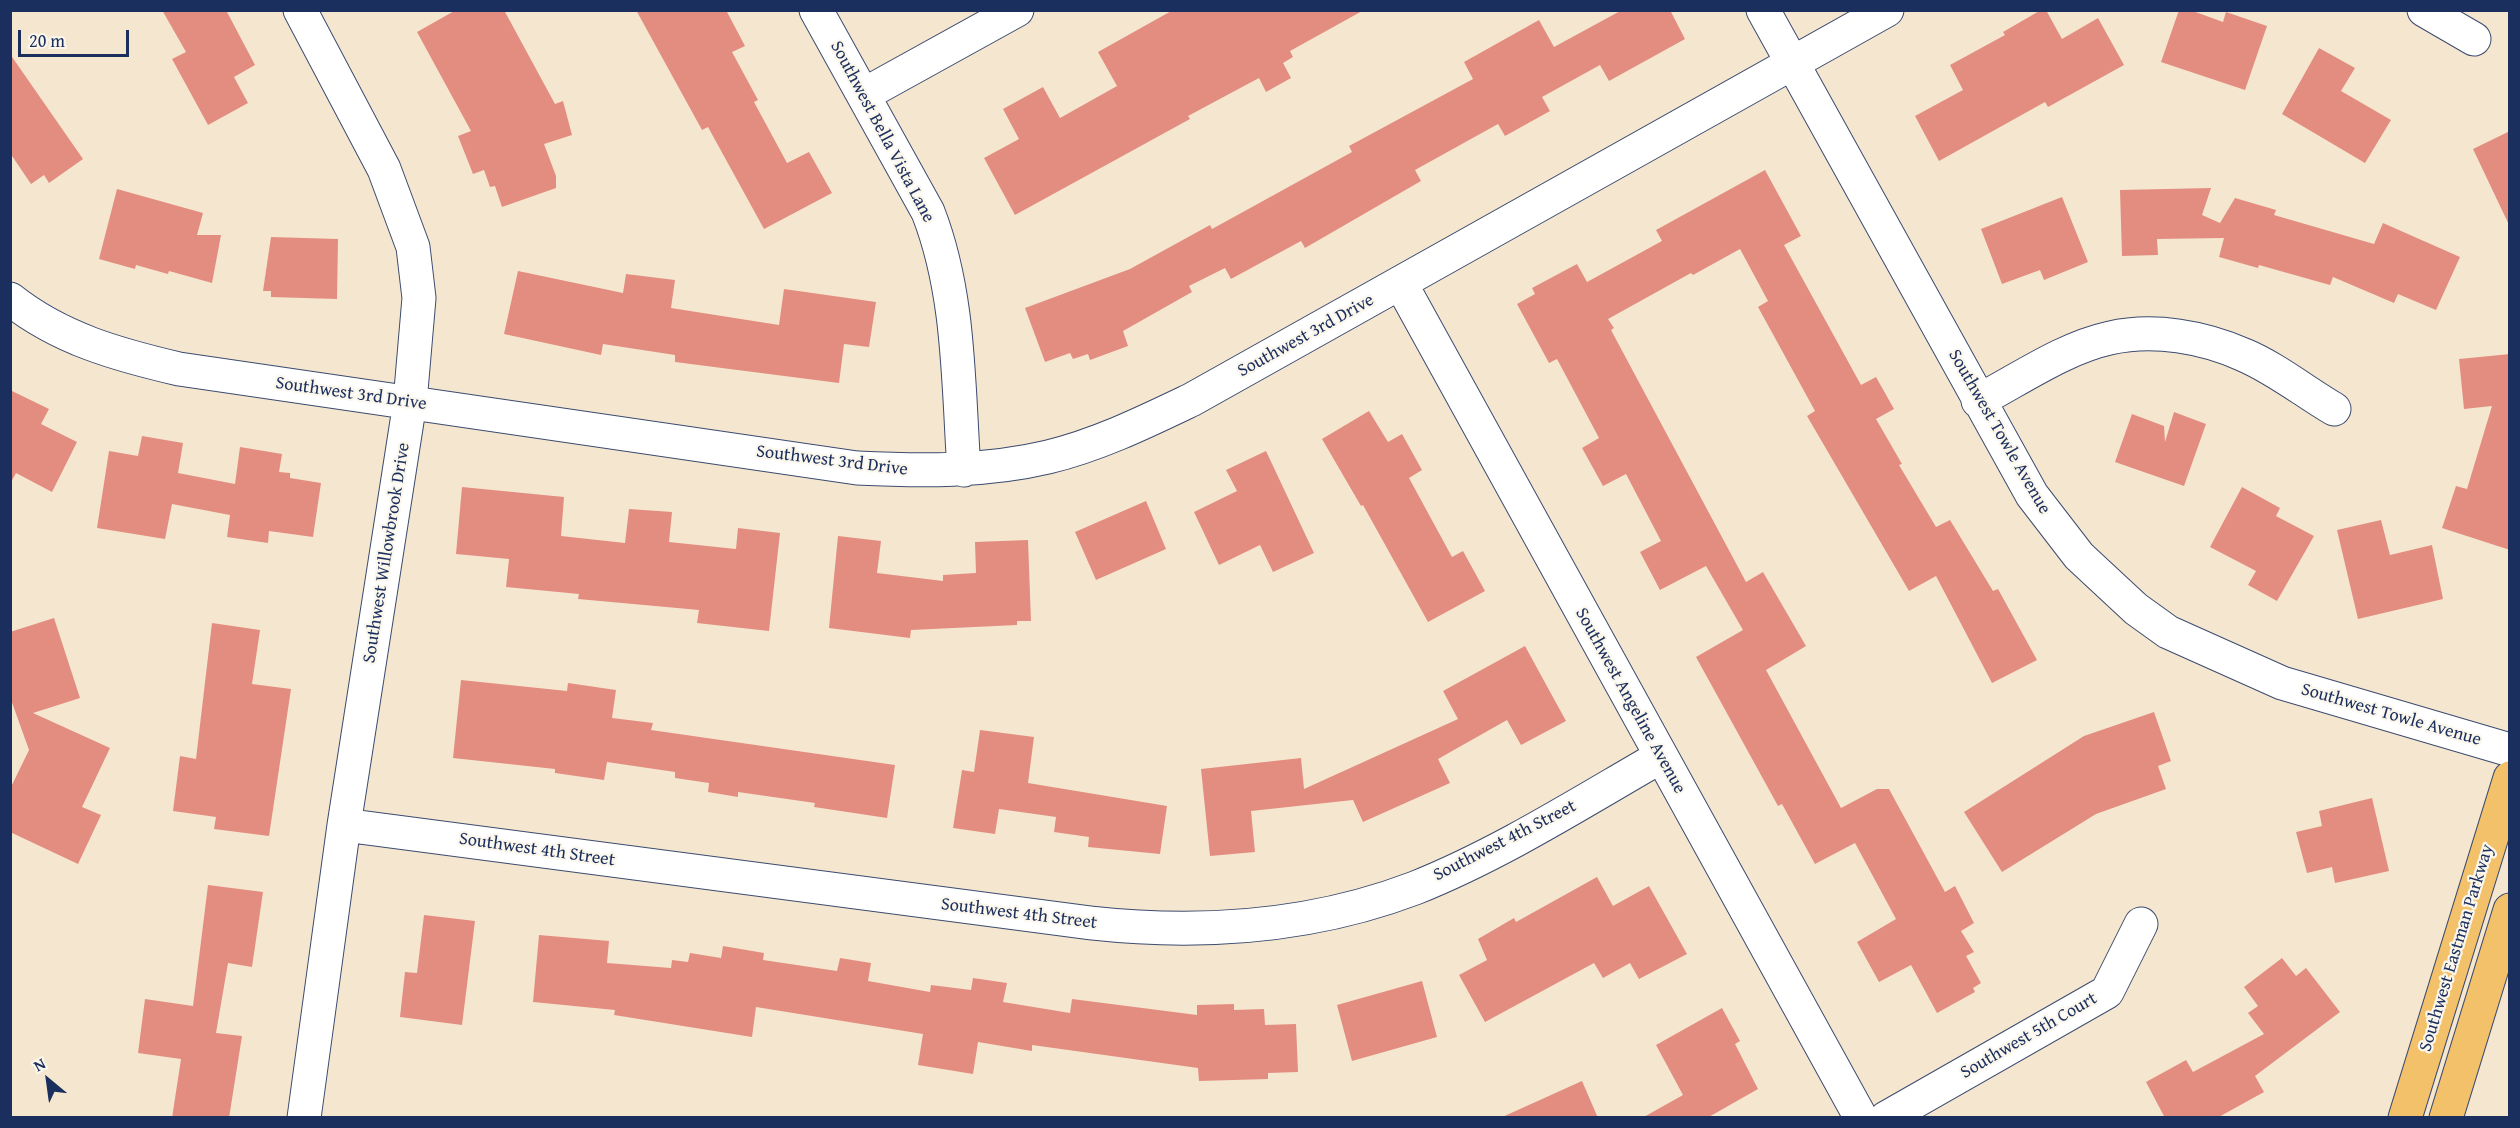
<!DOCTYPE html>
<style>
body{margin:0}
#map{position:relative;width:2520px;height:1128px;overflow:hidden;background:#f5e7cf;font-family:"Gentium Book Plus",serif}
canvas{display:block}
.frame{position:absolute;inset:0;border:12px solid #1b2f5e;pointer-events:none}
.north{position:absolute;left:18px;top:1050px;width:60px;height:60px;-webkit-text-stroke:4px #fbf7ec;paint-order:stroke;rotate:331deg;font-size:16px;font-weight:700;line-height:24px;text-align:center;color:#1b2f5e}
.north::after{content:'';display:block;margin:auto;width:21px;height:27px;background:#1b2f5e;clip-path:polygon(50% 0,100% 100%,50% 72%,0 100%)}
.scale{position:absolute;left:18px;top:30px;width:111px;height:27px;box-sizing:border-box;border:3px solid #1b2f5e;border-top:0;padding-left:8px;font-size:18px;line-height:21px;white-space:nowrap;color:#1b2f5e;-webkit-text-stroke:4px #fbf7ec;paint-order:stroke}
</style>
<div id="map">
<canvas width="2520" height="1128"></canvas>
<div class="frame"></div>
<div class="north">N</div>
<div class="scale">20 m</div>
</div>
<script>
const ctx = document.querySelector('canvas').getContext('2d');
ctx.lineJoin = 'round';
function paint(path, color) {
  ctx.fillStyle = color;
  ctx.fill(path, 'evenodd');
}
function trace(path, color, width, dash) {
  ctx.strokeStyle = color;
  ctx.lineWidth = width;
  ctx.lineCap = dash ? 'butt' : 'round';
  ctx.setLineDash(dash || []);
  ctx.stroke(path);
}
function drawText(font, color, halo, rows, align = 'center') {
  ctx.font = font + ' "Gentium Book Plus",serif';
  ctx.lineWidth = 4.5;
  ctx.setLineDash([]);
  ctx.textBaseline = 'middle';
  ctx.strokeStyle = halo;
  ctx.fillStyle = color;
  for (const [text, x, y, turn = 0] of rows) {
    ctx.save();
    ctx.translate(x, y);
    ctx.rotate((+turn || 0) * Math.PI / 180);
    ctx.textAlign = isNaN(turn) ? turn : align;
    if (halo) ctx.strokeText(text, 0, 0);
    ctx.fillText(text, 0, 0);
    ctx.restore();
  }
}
paint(new Path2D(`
 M 162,10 L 226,10 L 255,65 L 234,77 L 248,103 L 208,125 L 172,59 L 186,52 Z
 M 456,10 L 504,10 L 555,104 L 563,101 L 572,135 L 544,144 L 556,176 L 556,188 L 502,207 L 495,186 L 490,187 L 484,170 L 473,174 L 458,136 L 471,131 L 417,32 Z
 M 636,10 L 726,10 L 745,46 L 732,52 L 758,100 L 754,102 L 787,163 L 809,152 L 832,193 L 764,229 L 708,127 L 702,130 Z
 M 1173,10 L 1364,10 L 1290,51 L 1293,57 L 1283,63 L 1291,78 L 1266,92 L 1259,78 L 1188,116 L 1190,119 L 1015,215 L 984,158 L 1019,139 L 1003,109 L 1043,87 L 1060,118 L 1117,86 L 1098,52 Z
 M 1622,10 L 1670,10 L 1685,39 L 1609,81 L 1600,65 L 1542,97 L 1550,111 L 1505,136 L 1498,124 L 1415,170 L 1421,181 L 1305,248 L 1301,241 L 1231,279 L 1225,268 L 1189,286 L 1192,292 L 1123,331 L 1128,346 L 1090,360 L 1088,354 L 1073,359 L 1070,353 L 1045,362 L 1025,308 L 1130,269 L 1210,225 L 1212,229 L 1352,152 L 1349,146 L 1473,79 L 1464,62 L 1539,20 L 1554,47 Z
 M 2041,10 L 2046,10 L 2062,39 L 2098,18 L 2124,65 L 2048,107 L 2045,102 L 1939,161 L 1915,116 L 1963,90 L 1950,65 L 2005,35 L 2003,32 Z
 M 2179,10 L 2190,10 L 2223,22 L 2226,12 L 2267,26 L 2245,90 L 2161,62 Z
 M 2319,48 L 2355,68 L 2341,91 L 2391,120 L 2365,163 L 2282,114 Z
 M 10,54 L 83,159 L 49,183 L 44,175 L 31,184 L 10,153 Z
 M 2510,131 L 2510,227 L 2473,149 Z
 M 1765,170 L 1801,236 L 1784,245 L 1861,385 L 1876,377 L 1894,409 L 1876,419 L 1902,464 L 1899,465 L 1936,527 L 1950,520 L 1993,591 L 1998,589 L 2037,660 L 1992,683 L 1936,576 L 1909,591 L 1807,416 L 1815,411 L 1758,307 L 1768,301 L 1740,249 L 1693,275 L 1691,273 L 1608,319 L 1614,328 L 1611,330 L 1746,582 L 1763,572 L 1806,646 L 1766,670 L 1841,808 L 1877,789 L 1889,789 L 1945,892 L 1955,886 L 1974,923 L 1961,931 L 1974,952 L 1966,956 L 1981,983 L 1973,988 L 1975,992 L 1937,1013 L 1911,965 L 1879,982 L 1857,942 L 1896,919 L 1855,843 L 1815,864 L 1782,804 L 1778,806 L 1696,657 L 1743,630 L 1706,566 L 1660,590 L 1640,552 L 1661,541 L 1626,474 L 1603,486 L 1582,448 L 1599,438 L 1557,359 L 1549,363 L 1517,304 L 1535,294 L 1532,288 L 1577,264 L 1587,282 L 1662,241 L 1656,230 Z
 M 2211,188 L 2202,215 L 2220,223 L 2235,198 L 2276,210 L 2274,215 L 2374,244 L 2383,223 L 2460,257 L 2436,310 L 2398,294 L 2394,303 L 2333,277 L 2330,285 L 2259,265 L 2258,268 L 2219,257 L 2224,238 L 2157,239 L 2158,255 L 2122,256 L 2120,190 Z
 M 117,189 L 203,213 L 197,235 L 221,235 L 212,283 L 169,271 L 168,274 L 136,265 L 135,269 L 99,259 Z
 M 2062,197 L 2088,262 L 2044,280 L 2040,270 L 2002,284 L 1981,229 Z
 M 271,237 L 338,239 L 337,299 L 271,297 L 271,291 L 263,291 Z
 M 518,271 L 623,293 L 626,274 L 675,280 L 671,308 L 779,325 L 784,289 L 876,302 L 869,347 L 844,344 L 839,383 L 675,362 L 675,355 L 603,344 L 601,355 L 504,334 Z
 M 2510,354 L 2510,550 L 2442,528 L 2456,486 L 2467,489 L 2492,406 L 2464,409 L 2459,359 Z
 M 10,390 L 49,409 L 41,424 L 77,442 L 52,492 L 16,473 L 10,484 Z
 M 1369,411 L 1388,442 L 1402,434 L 1422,470 L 1409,478 L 1452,557 L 1463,551 L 1485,591 L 1428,622 L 1363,505 L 1361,506 L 1322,439 Z
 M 2174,412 L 2206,424 L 2184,486 L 2115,462 L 2132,414 L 2164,426 L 2165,442 Z
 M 142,436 L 183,443 L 178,473 L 235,484 L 240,447 L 282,454 L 279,472 L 290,473 L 290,478 L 321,483 L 313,537 L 269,531 L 268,543 L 227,537 L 230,515 L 172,504 L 165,539 L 97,528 L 109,451 L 138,456 Z
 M 1266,451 L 1314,553 L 1273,572 L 1260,545 L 1219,565 L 1194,512 L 1237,491 L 1226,470 Z
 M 462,487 L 564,497 L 561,536 L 625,543 L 629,509 L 672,512 L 669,542 L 736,549 L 738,528 L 780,533 L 769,631 L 697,623 L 699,610 L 578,599 L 579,594 L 506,587 L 509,559 L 456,554 Z
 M 2242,487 L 2280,508 L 2276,516 L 2314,536 L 2277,601 L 2248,585 L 2256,571 L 2210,547 Z
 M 1146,501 L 1166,549 L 1096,580 L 1075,532 Z
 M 2381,520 L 2390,555 L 2432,545 L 2443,599 L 2358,619 L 2337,530 Z
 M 838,536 L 881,541 L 877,573 L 943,581 L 943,575 L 976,573 L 975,542 L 1028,540 L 1031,621 L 1017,621 L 1017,625 L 911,630 L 910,638 L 829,628 Z
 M 54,618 L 80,698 L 33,713 L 110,748 L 82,807 L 101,815 L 78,864 L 10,832 L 10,789 L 29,750 L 10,697 L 10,632 Z
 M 212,623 L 260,630 L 252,684 L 291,689 L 269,836 L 214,829 L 216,817 L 173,811 L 180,756 L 196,759 Z
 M 1525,646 L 1566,721 L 1521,745 L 1507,720 L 1438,759 L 1450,783 L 1363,822 L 1353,800 L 1251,811 L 1255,852 L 1210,856 L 1201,769 L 1301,758 L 1304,789 L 1458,719 L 1443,691 Z
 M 461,680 L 567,691 L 568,683 L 616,690 L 612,718 L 653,723 L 651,730 L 895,765 L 887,818 L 814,807 L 815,803 L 738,792 L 738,797 L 708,792 L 709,783 L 675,778 L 675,772 L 607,762 L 604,780 L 555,773 L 555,769 L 453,758 Z
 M 2154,712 L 2171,761 L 2158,766 L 2166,789 L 2096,814 L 2002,872 L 1964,812 L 2084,736 Z
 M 980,730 L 1034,737 L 1028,783 L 1167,806 L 1160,854 L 1088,847 L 1089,837 L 1054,832 L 1056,817 L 999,809 L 995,834 L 953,828 L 962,770 L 974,772 Z
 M 2372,798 L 2389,871 L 2335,883 L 2332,867 L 2307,873 L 2296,832 L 2322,826 L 2319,811 Z
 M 1597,877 L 1613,906 L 1649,886 L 1687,954 L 1639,979 L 1630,963 L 1603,978 L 1594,963 L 1485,1022 L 1459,975 L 1487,960 L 1478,939 L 1514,918 L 1516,922 Z
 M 208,885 L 263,892 L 252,967 L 228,963 L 216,1033 L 242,1036 L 229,1118 L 172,1118 L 181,1059 L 138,1053 L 145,999 L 193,1006 Z
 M 424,915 L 475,921 L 462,1025 L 400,1017 L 405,972 L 417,973 Z
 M 539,935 L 609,941 L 607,963 L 671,968 L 672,960 L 688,962 L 690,953 L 721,958 L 723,946 L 764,953 L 763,960 L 837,971 L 840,958 L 871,963 L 868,981 L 930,992 L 931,985 L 971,990 L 973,978 L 1007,983 L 1003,1002 L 1070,1013 L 1072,999 L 1197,1015 L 1197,1005 L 1234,1004 L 1234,1010 L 1264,1009 L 1265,1025 L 1296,1024 L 1298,1072 L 1268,1073 L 1268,1079 L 1199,1081 L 1198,1068 L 1032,1045 L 1032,1051 L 978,1042 L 973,1074 L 918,1065 L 923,1034 L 756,1007 L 752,1037 L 614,1015 L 615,1010 L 533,1002 Z
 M 2282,958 L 2296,976 L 2306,968 L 2340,1012 L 2255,1076 L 2264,1092 L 2217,1118 L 2165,1118 L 2146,1082 L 2186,1060 L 2193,1072 L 2264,1034 L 2248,1013 L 2258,1006 L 2244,987 Z
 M 1422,981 L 1437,1037 L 1352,1061 L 1337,1005 Z
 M 1722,1008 L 1740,1041 L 1735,1044 L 1758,1089 L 1707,1118 L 1642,1118 L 1683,1095 L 1656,1045 Z
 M 1582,1081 L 1598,1118 L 1500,1118 Z`), '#e38d81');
const minor = new Path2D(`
 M 300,10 L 384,169 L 413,247 L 419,298 L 410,402 L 344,825 L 304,1118
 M 816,10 L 928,212 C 960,294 958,383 964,470
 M 1763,10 L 2032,495 L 2079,556 L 2136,609 L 2168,632 L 2282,683 L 2510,750
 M 2424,10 L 2474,39
 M 865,94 L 1017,10
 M 1401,284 L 1861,1118
 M 10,299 C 60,339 119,355 179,369 L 857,468 C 921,471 985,472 1048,457 C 1098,445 1145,422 1191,400 L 1887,10
 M 1978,401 C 2020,379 2064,348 2110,338 C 2154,328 2204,337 2244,355 C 2275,368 2305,392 2334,409
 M 344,825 L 1091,923 C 1201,935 1310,928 1415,888 C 1500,854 1580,803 1660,757
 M 1886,1118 L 2107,992 L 2141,924`);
const major = new Path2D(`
 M 2405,1118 L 2510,778
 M 2446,1118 L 2510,910`);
trace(minor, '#3c4b6f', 35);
trace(major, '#3c4b6f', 35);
trace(minor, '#fff', 33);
trace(major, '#f4c16b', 33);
drawText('18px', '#1b2f5e', '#fbf7ec', [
 ["Southwest Bella Vista Lane",882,132,62],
 ["Southwest 3rd Drive",1306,336,-29],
 ["Southwest 3rd Drive",351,394,8],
 ["Southwest Towle Avenue",1999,432,60],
 ["Southwest 3rd Drive",832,461,7],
 ["Southwest Willowbrook Drive",387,553,-81],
 ["Southwest Angeline Avenue",1630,701,61],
 ["Southwest Towle Avenue",2391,715,16],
 ["Southwest 4th Street",1505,841,-27],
 ["Southwest 4th Street",537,850,8],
 ["Southwest 4th Street",1019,914,7],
 ["Southwest Eastman Parkway",2457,948,-73],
 ["Southwest 5th Court",2029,1036,-30]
]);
</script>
